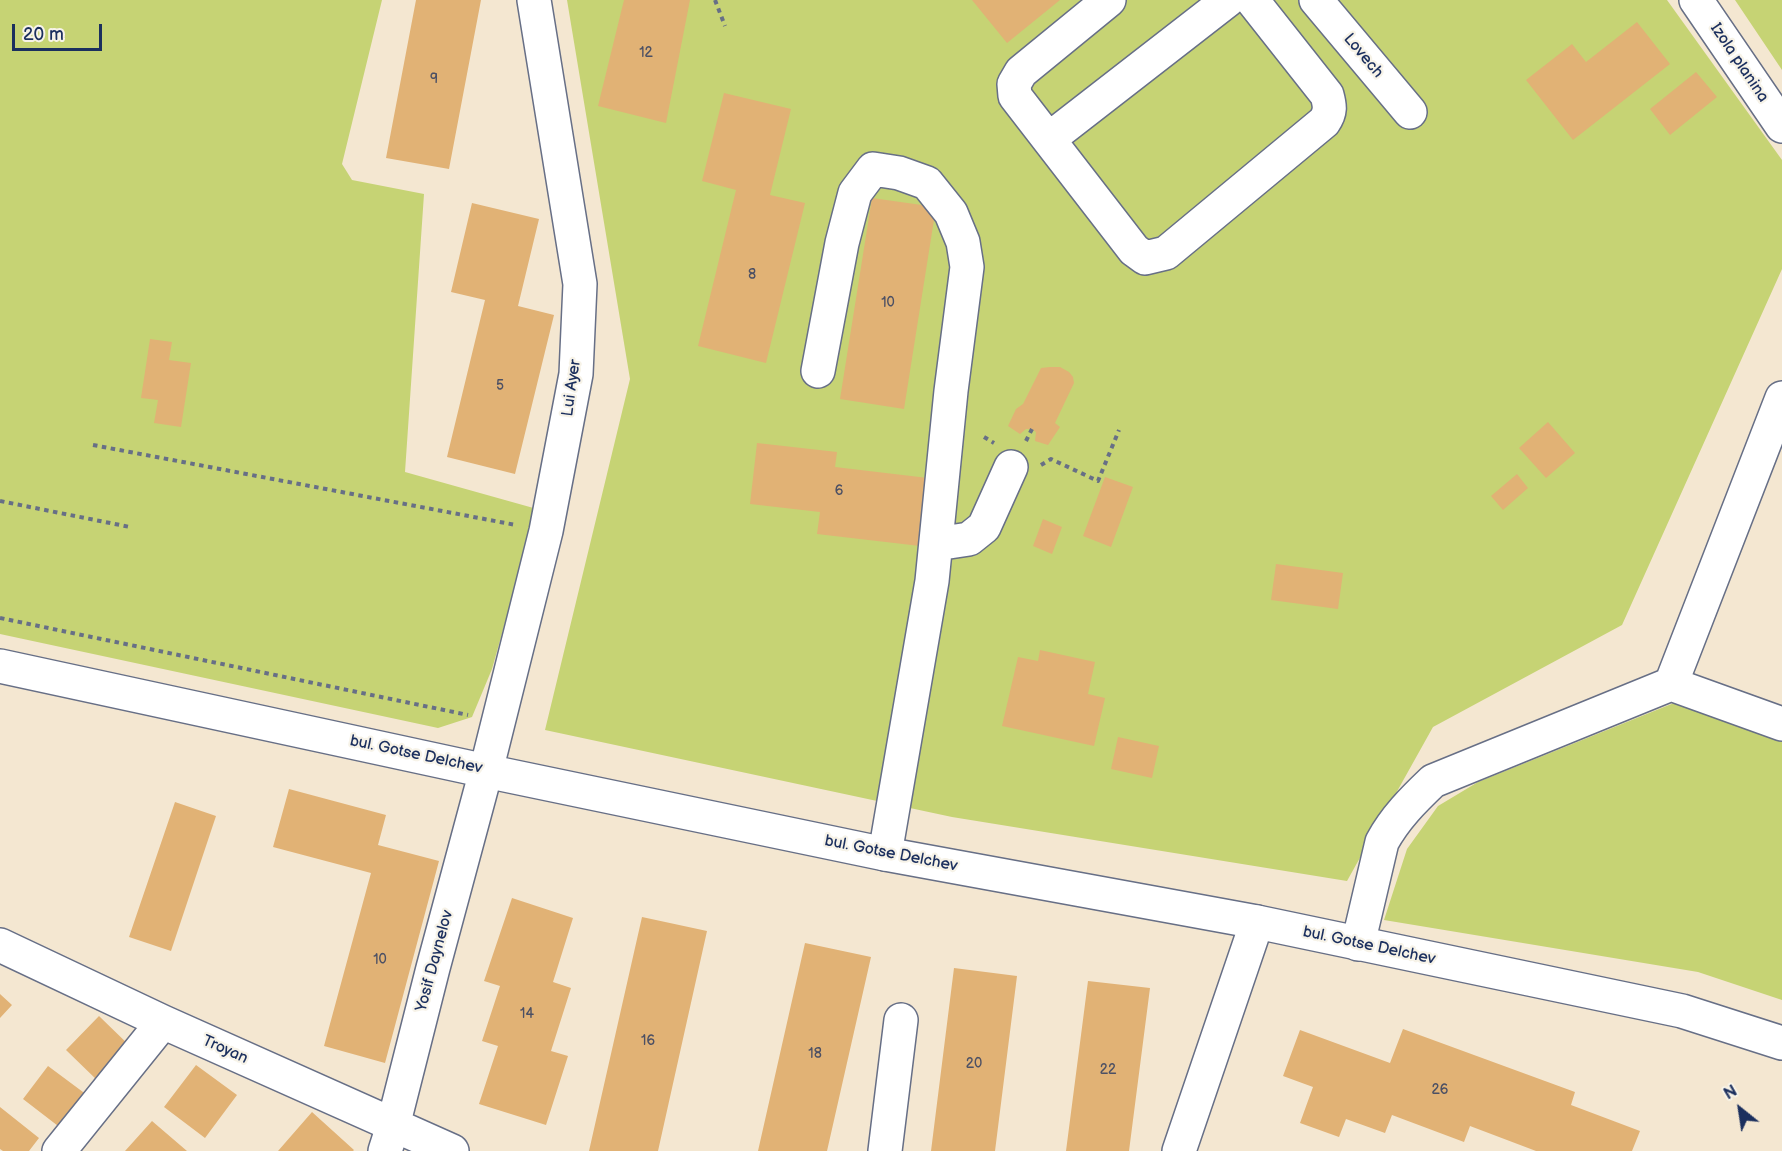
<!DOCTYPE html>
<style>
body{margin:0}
#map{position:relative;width:1782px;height:1151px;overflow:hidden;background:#f4e7d1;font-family:"Balsamiq Sans",sans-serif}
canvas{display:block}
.north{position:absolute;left:1710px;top:1079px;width:60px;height:60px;-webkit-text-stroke:4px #f7f3e8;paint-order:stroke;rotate:330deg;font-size:16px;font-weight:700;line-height:24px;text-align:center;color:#1b2f5e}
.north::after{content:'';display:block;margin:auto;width:21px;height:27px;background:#1b2f5e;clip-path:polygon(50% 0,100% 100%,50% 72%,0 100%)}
.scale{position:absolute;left:12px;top:24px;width:90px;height:27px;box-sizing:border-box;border:3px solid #1b2f5e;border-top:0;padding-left:8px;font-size:18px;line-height:21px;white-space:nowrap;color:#1b2f5e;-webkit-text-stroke:4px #f7f3e8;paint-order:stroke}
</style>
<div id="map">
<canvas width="1782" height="1151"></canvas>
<div class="north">N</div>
<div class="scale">20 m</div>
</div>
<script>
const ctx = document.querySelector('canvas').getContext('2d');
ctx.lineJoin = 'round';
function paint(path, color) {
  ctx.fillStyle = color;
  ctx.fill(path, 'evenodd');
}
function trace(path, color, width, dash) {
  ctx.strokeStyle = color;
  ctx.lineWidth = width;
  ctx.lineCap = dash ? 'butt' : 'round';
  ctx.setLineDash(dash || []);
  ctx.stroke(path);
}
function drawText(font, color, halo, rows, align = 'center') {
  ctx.font = font + ' "Balsamiq Sans",sans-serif';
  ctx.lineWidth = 4.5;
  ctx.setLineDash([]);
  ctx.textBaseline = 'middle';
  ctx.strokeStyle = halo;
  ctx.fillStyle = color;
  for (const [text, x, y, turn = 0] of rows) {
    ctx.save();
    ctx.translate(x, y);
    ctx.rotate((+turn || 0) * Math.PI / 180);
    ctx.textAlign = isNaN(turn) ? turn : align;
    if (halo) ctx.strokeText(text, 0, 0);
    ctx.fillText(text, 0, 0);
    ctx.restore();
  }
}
paint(new Path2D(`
 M 0,0 L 382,0 L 342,164 L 352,180 L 424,194 L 405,472 L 537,509 L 492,669 L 472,717 L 438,728 L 0,634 Z
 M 567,0 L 1667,0 L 1782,160 L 1782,269 L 1622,625 L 1433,727 L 1347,881 L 952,817 L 545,730 L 630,379 Z
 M 1735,0 L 1782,0 L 1782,70 Z
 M 1674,703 L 1782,742 L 1782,1000 L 1698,972 L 1384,920 L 1407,849 L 1438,806 L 1478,782 Z`), '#c6d374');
paint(new Path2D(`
 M 416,0 L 481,0 L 449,169 L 386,158 Z
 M 624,0 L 690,0 L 666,123 L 598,106 Z
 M 972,0 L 1060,0 L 1007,43 Z
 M 1637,22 L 1670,64 L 1573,140 L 1526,80 L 1572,44 L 1586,62 Z
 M 1696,72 L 1717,97 L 1670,135 L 1650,109 Z
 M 724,93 L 791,109 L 770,195 L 805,203 L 766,363 L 698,346 L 736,190 L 702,181 Z
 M 872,198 L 936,207 L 904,409 L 840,399 Z
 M 472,203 L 539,219 L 518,306 L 554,315 L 515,474 L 447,457 L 485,300 L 451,292 Z
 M 150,339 L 172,342 L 169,360 L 191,363 L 181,427 L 154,423 L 158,400 L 141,398 Z
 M 1050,367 L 1060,367 L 1069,372 L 1073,377 L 1074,383 L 1055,423 L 1060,427 L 1048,445 L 1035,441 L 1036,432 L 1032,429 L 1026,429 L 1020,434 L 1008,426 L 1016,409 L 1023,404 L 1041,368 Z
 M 1548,422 L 1575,453 L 1546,478 L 1519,448 Z
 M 757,443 L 837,452 L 835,467 L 928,478 L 920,546 L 817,534 L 820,512 L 750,504 Z
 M 1517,474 L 1528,488 L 1503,510 L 1491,496 Z
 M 1105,477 L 1133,487 L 1111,547 L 1083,536 Z
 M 1043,519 L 1062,527 L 1052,554 L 1033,546 Z
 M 1276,564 L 1343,573 L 1338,609 L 1271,600 Z
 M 1040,650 L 1095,662 L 1088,694 L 1105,698 L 1094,746 L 1002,726 L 1018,657 L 1038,661 Z
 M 1118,737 L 1159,746 L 1152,778 L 1111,769 Z
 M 289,789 L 386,815 L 378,845 L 439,861 L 385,1063 L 324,1046 L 371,873 L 273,847 Z
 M 175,802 L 216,816 L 171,951 L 129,937 Z
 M 512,898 L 573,918 L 553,982 L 571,988 L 551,1051 L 568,1056 L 546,1125 L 479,1104 L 498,1046 L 482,1041 L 500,986 L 484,981 Z
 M 642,917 L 707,931 L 658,1151 L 589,1151 Z
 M 805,943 L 871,957 L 827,1151 L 758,1151 Z
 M 954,968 L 1017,976 L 995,1151 L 931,1151 Z
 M 1088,981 L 1150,988 L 1129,1151 L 1066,1151 Z
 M 0,994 L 12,1005 L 0,1018 Z
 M 99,1016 L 133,1049 L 100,1083 L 66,1050 Z
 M 1403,1029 L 1575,1092 L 1571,1105 L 1640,1131 L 1632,1151 L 1536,1151 L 1470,1126 L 1464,1142 L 1392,1115 L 1385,1133 L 1346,1119 L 1339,1137 L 1300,1123 L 1313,1087 L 1283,1076 L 1300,1030 L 1390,1063 Z
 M 196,1065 L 237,1095 L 205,1138 L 164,1107 Z
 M 48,1066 L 87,1095 L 62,1129 L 23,1099 Z
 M 0,1107 L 39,1138 L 29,1151 L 3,1151 L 0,1149 Z
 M 312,1112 L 354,1150 L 353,1151 L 278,1151 Z
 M 152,1121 L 187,1151 L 125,1151 Z`), '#e1b275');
const minor = new Path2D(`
 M 1109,0 L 1021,72 L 1014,84 L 1015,96 L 1134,250 L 1145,258 L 1166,253 L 1324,122 C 1331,112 1330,106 1327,95 L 1252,0
 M 1316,0 L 1410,112
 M 1696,0 L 1782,126
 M 1049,139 L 1228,0
 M 818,371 L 842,243 L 855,193 L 873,169 L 899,173 L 927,183 L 951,213 L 963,242 L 967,267 L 951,391 L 932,581 L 885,854
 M 936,544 L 969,539 L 984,527 L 1011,467
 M 1671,684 L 1782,724
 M 1358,944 L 1382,842 C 1395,818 1413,800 1433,781 L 1671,684 L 1782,398
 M 0,945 L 163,1022 L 452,1151
 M 59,1151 L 163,1022
 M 385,1151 L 393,1126 L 433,968 L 486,771 L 546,531 L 576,374 L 580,284 L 534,0
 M 885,1151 L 901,1020
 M 1179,1151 L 1257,922`);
const major = new Path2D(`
 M 0,666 L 486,771 L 885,854 L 1257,922 L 1682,1011 L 1782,1043`);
trace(minor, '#676f86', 36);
trace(major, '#676f86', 36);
trace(new Path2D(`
 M 715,0 L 725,26
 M 984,437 L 994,443
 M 1026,441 L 1032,429
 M 93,445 L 516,525
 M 1041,465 L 1051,459 L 1098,481 L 1119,430
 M 0,501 L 130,527
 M 0,618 L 468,715`), '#676f86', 4, [4.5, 4.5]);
trace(minor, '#fff', 33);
trace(major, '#fff', 33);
drawText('14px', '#4c5064', null, [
 ["12",646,53],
 ["9",434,79],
 ["8",752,275],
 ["10",888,303],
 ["5",500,386],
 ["6",839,491],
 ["10",380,960],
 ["14",527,1014],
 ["16",648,1041],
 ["18",815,1054],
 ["20",974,1064],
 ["22",1108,1070],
 ["26",1440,1090]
]);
drawText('16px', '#1b2f5e', '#f7f3e8', [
 ["Lovech",1363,56,50],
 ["Izola planina",1739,63,56],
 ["Lui Ayer",572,388,-82],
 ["bul. Gotse Delchev",416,755,12],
 ["bul. Gotse Delchev",891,854,11],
 ["bul. Gotse Delchev",1369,946,12],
 ["Yosif Daynelov",435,961,-75],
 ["Troyan",225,1050,24]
]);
</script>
